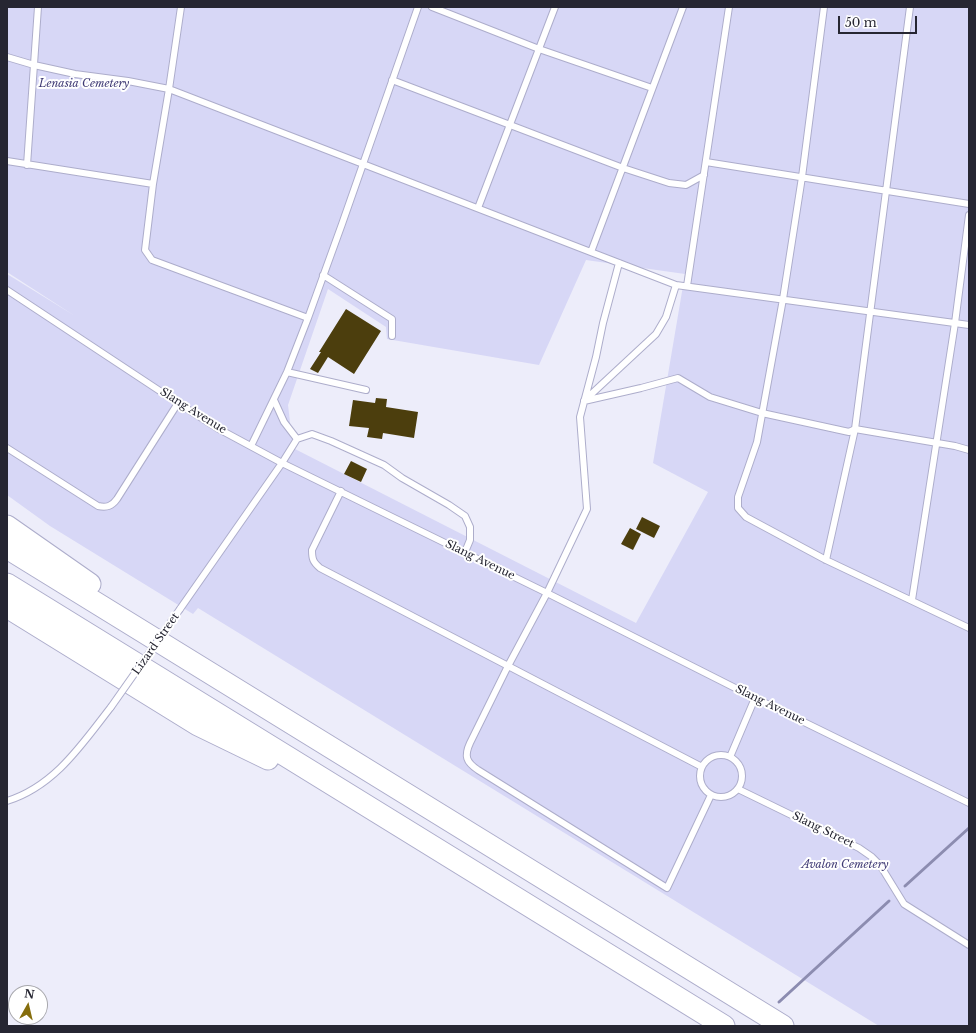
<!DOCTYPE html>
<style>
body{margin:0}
#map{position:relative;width:976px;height:1033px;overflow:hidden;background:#ededfa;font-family:"Libre Baskerville",serif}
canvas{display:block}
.frame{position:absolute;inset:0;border:8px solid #262632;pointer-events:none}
.north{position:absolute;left:8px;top:985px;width:40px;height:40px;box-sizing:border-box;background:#fff;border:1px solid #a8a8ad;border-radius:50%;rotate:8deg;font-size:11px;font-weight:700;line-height:16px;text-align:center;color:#262632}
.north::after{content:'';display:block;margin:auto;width:14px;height:18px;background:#866e0d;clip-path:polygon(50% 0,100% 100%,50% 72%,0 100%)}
.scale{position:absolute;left:838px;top:16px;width:79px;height:18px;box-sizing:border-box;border:2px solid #262632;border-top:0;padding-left:5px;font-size:12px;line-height:14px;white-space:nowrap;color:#262632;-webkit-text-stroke:3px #fff;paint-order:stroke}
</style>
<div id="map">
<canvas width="976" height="1033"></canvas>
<div class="frame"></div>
<div class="north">N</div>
<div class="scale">50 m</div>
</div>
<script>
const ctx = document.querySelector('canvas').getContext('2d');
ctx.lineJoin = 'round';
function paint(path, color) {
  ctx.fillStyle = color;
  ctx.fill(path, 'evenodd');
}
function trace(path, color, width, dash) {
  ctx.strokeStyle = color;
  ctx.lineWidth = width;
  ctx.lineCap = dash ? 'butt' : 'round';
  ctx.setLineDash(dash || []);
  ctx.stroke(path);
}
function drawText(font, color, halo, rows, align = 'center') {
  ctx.font = font + ' "Libre Baskerville",serif';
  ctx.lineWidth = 4;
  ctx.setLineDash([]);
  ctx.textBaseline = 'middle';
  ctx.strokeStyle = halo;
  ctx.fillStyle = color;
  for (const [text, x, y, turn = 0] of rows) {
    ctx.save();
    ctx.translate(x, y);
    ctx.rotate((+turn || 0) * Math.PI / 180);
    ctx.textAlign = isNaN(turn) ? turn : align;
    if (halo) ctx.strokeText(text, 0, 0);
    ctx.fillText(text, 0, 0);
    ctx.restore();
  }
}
paint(new Path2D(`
 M 7,7 L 969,7 L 969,1026 L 879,1026 L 198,608 L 193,614 L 50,526 L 7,495 L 7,274 L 75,316 L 7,272 ZM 586,260 L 685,274 L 653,463 L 708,492 L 636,623 L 293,448 L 288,405 L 328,289 L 386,327 L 387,339 L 539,365 Z`), '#d7d7f6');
trace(new Path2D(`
 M 905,886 L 969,828
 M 779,1002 L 889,901`), '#8c8cb0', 3);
paint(new Path2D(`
 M 346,309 L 381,331 L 354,374 L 328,357 L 318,373 L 310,369 L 321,352 L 319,352 Z
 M 376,398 L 387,399 L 386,407 L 418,412 L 414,438 L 383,433 L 382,439 L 367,437 L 369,428 L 349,426 L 353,400 L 375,403 Z
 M 351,461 L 367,469 L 361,482 L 344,474 Z
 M 642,517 L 660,526 L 654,538 L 636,529 Z
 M 630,528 L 641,534 L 633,550 L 621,544 Z`), '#4c3e0d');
const service = new Path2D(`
 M 181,7 L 169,89 L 676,285 L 969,325
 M 432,7 L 539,49 L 652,88
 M 824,7 L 802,177 L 783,299 L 757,442 L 738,497 L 738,508 L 746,517 L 826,560 L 969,628
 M 7,57 L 34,65 L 75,74 L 128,81 L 169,89 L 153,184 L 145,250 L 152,260 L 308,318
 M 392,80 L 623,168 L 669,183 L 686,185 L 704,175
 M 7,161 L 153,184
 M 706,162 L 969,204
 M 27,165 L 38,7
 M 478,208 L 555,7
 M 591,252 L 683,7
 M 619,263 L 603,323 L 596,357 L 580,417 L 587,509 L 547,593 L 508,666 L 470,743 C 464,756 466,762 478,770 L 667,888 L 711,795
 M 323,275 L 392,319 L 392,336
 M 687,286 L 729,7
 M 7,290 L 178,403 L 217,428 L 282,463 L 547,593 L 755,698 L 969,803
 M 287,372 L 366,390
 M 274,400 L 284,422 L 297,439
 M 585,400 L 656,334 L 666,317 L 676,285
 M 584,401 L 641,388 L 678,378 L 710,397 L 762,413 L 849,432 L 855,429 L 955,446 L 969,450
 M 251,446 L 287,372 L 308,318 L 342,224 L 418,7
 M 7,448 L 98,506 C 107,508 112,506 117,499 L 178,403
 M 341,491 L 312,550 C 312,559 313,562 320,568 L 702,767
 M 826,560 L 855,429 L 910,7
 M 912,600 L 955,323 L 969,215
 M 180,609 L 282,463 L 297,439 L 312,434 L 331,441 L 384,465 L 402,478 L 449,505 L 465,516 L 470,527 L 470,540 L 465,552
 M700 776a21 21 0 1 1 42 0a21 21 0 1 1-42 0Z
 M 730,757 L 755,698
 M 738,789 L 859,848 L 872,857 L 880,865 L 904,904 L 969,945
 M 7,801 C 55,786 82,744 111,707`);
const motorway = new Path2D(`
 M 7,526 L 90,584
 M 7,548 L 783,1026
 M 7,584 L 724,1026
 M 7,607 L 198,725 L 268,759`);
trace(service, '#adadcb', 8);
trace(motorway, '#adadcb', 23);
trace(service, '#fff', 6);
trace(motorway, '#fff', 21);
const serviceBridge = new Path2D(`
 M 111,707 L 180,609`);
trace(serviceBridge, '#adadcb', 8, []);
trace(serviceBridge, '#fff', 6);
drawText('italic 11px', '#3e3974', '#fff', [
 ["Lenasia Cemetery",84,84],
 ["Avalon Cemetery",845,865]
]);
drawText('11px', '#262632', '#fff', [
 ["Slang Avenue",193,411,32],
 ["Slang Avenue",480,560,26],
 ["Lizard Street",156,644,-55],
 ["Slang Avenue",770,705,26],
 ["Slang Street",823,830,26]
]);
</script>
